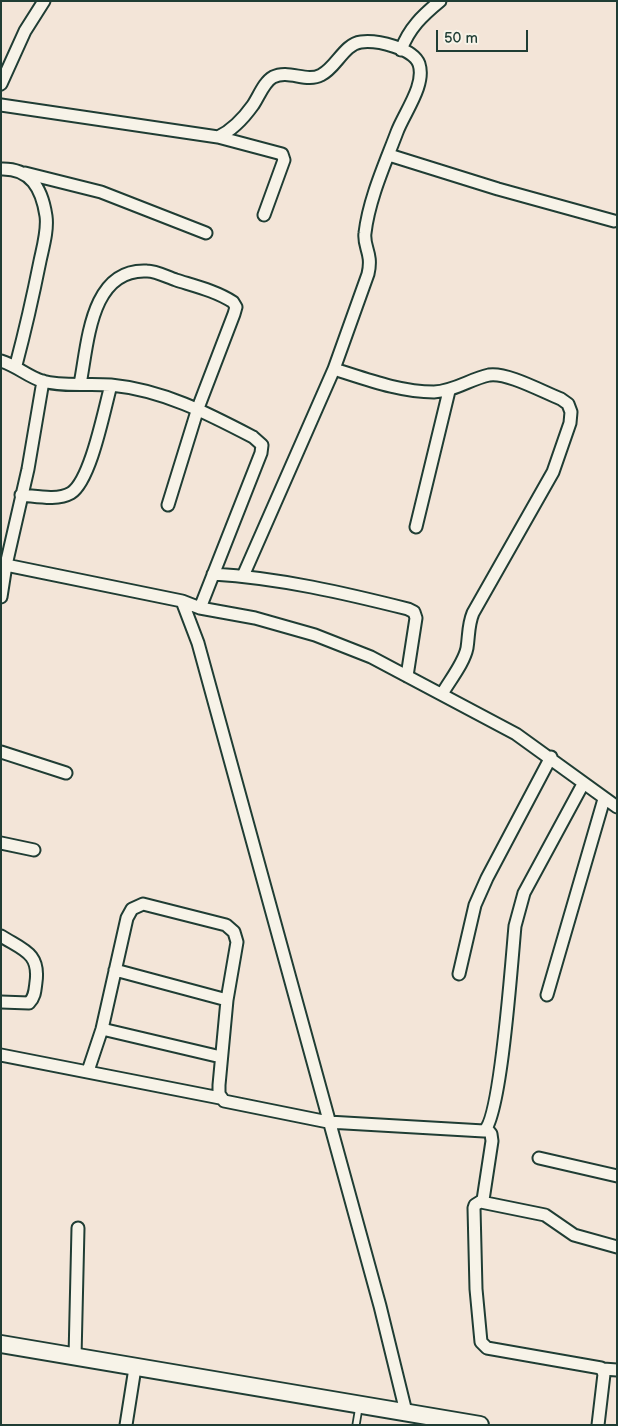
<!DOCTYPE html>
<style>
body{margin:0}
#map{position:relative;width:618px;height:1426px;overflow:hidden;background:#f3e5d8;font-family:"Balsamiq Sans",sans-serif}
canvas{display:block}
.frame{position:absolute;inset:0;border:2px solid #1f3d34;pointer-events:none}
.scale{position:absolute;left:436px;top:30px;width:92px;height:22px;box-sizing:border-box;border:2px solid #1f3d34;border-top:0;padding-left:6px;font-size:15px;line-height:18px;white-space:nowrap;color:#1f3d34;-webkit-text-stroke:4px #f7f3e8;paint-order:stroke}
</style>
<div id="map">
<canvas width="618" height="1426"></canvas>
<div class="frame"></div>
<div class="scale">50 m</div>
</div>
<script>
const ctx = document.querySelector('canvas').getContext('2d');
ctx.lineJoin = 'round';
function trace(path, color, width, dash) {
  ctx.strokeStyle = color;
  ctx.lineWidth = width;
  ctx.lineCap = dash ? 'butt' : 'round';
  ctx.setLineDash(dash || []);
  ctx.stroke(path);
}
const lane = new Path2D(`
 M 356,1425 L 359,1407`);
const street = new Path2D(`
 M 401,50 C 409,28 423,15 440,1
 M 1,84 L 25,31 L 44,1
 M 1,105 L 218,137 C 233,130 243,119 253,105 C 259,96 264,82 273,77 C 289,69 306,83 321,75 C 336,68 344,44 361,42 C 377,40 413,48 419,64 C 426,85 404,113 397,132 C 385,164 369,199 365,233 C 363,247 373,253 368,274 L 334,369 L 243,576
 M 218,137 L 282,154 L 284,160 L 264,215
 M 389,155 L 498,189 L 614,221
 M 1,169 C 31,168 42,189 46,216 C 48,230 43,247 40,261 C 33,296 25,331 16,365
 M 25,173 L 101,192 L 206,233
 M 1,361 C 17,366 27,376 42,381 C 64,387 88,383 111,385 C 163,390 207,413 253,437 L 262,445 L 261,453 L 200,608
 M 334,369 C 366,379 400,392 434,392 C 455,391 470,379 489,375 C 507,372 543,392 561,399 L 568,404 L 571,412 L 570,423 L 553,472 L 473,613 C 468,625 469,635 467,648 C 464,663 450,680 442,694
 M 80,384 C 88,344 90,268 147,271 C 156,271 167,277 176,280 C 195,286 216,291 233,302 L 236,307 L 234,314 L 198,408 L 168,505
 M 21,495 C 36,496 57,501 71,493 C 91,480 104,410 111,385
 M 416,527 L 449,391
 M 1,564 L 182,601 L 198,643 L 380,1306 L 406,1412
 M 213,574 C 280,578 344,593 408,609 L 414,612 L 416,618 L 407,676
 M 1,597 L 6,565 L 28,469 L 43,381
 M 182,601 L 200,608 L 255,618 L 315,635 L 371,657 L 516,734 L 617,807
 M 1,752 L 66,773
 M 1,843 L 34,850
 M 1,936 C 23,950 40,953 36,982 C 35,990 35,997 29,1003 L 1,1002
 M 115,970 L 227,1000
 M 459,974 L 475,905 L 487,878 L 551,757
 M 547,995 L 604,799
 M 102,1029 L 221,1057
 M 1,1055 L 220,1098
 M 88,1071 L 102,1029 L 127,918 L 132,909 L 143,904 L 226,925 L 234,932 L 237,942 L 227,1000 L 219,1085 L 219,1094 L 224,1101 L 328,1122 L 484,1131 C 501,1117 512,957 515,926 L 524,893 L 583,784
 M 487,1129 L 491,1134 L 492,1141 L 483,1200 L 475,1205 L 474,1208 L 476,1289 L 481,1342 L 487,1348 L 601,1368 L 604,1374 L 598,1425
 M 539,1158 L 617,1176
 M 481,1202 L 545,1215 L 574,1235 L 617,1247
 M 75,1357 L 78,1228
 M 603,1369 L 617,1370
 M 126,1425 L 135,1368`);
const secondary = new Path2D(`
 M 1,1344 L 480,1425`);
trace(lane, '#1f3d34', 9);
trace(street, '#1f3d34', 15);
trace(secondary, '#1f3d34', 20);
trace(lane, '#f7f3e8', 5.5);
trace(street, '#f7f3e8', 11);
trace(secondary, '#f7f3e8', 16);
</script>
